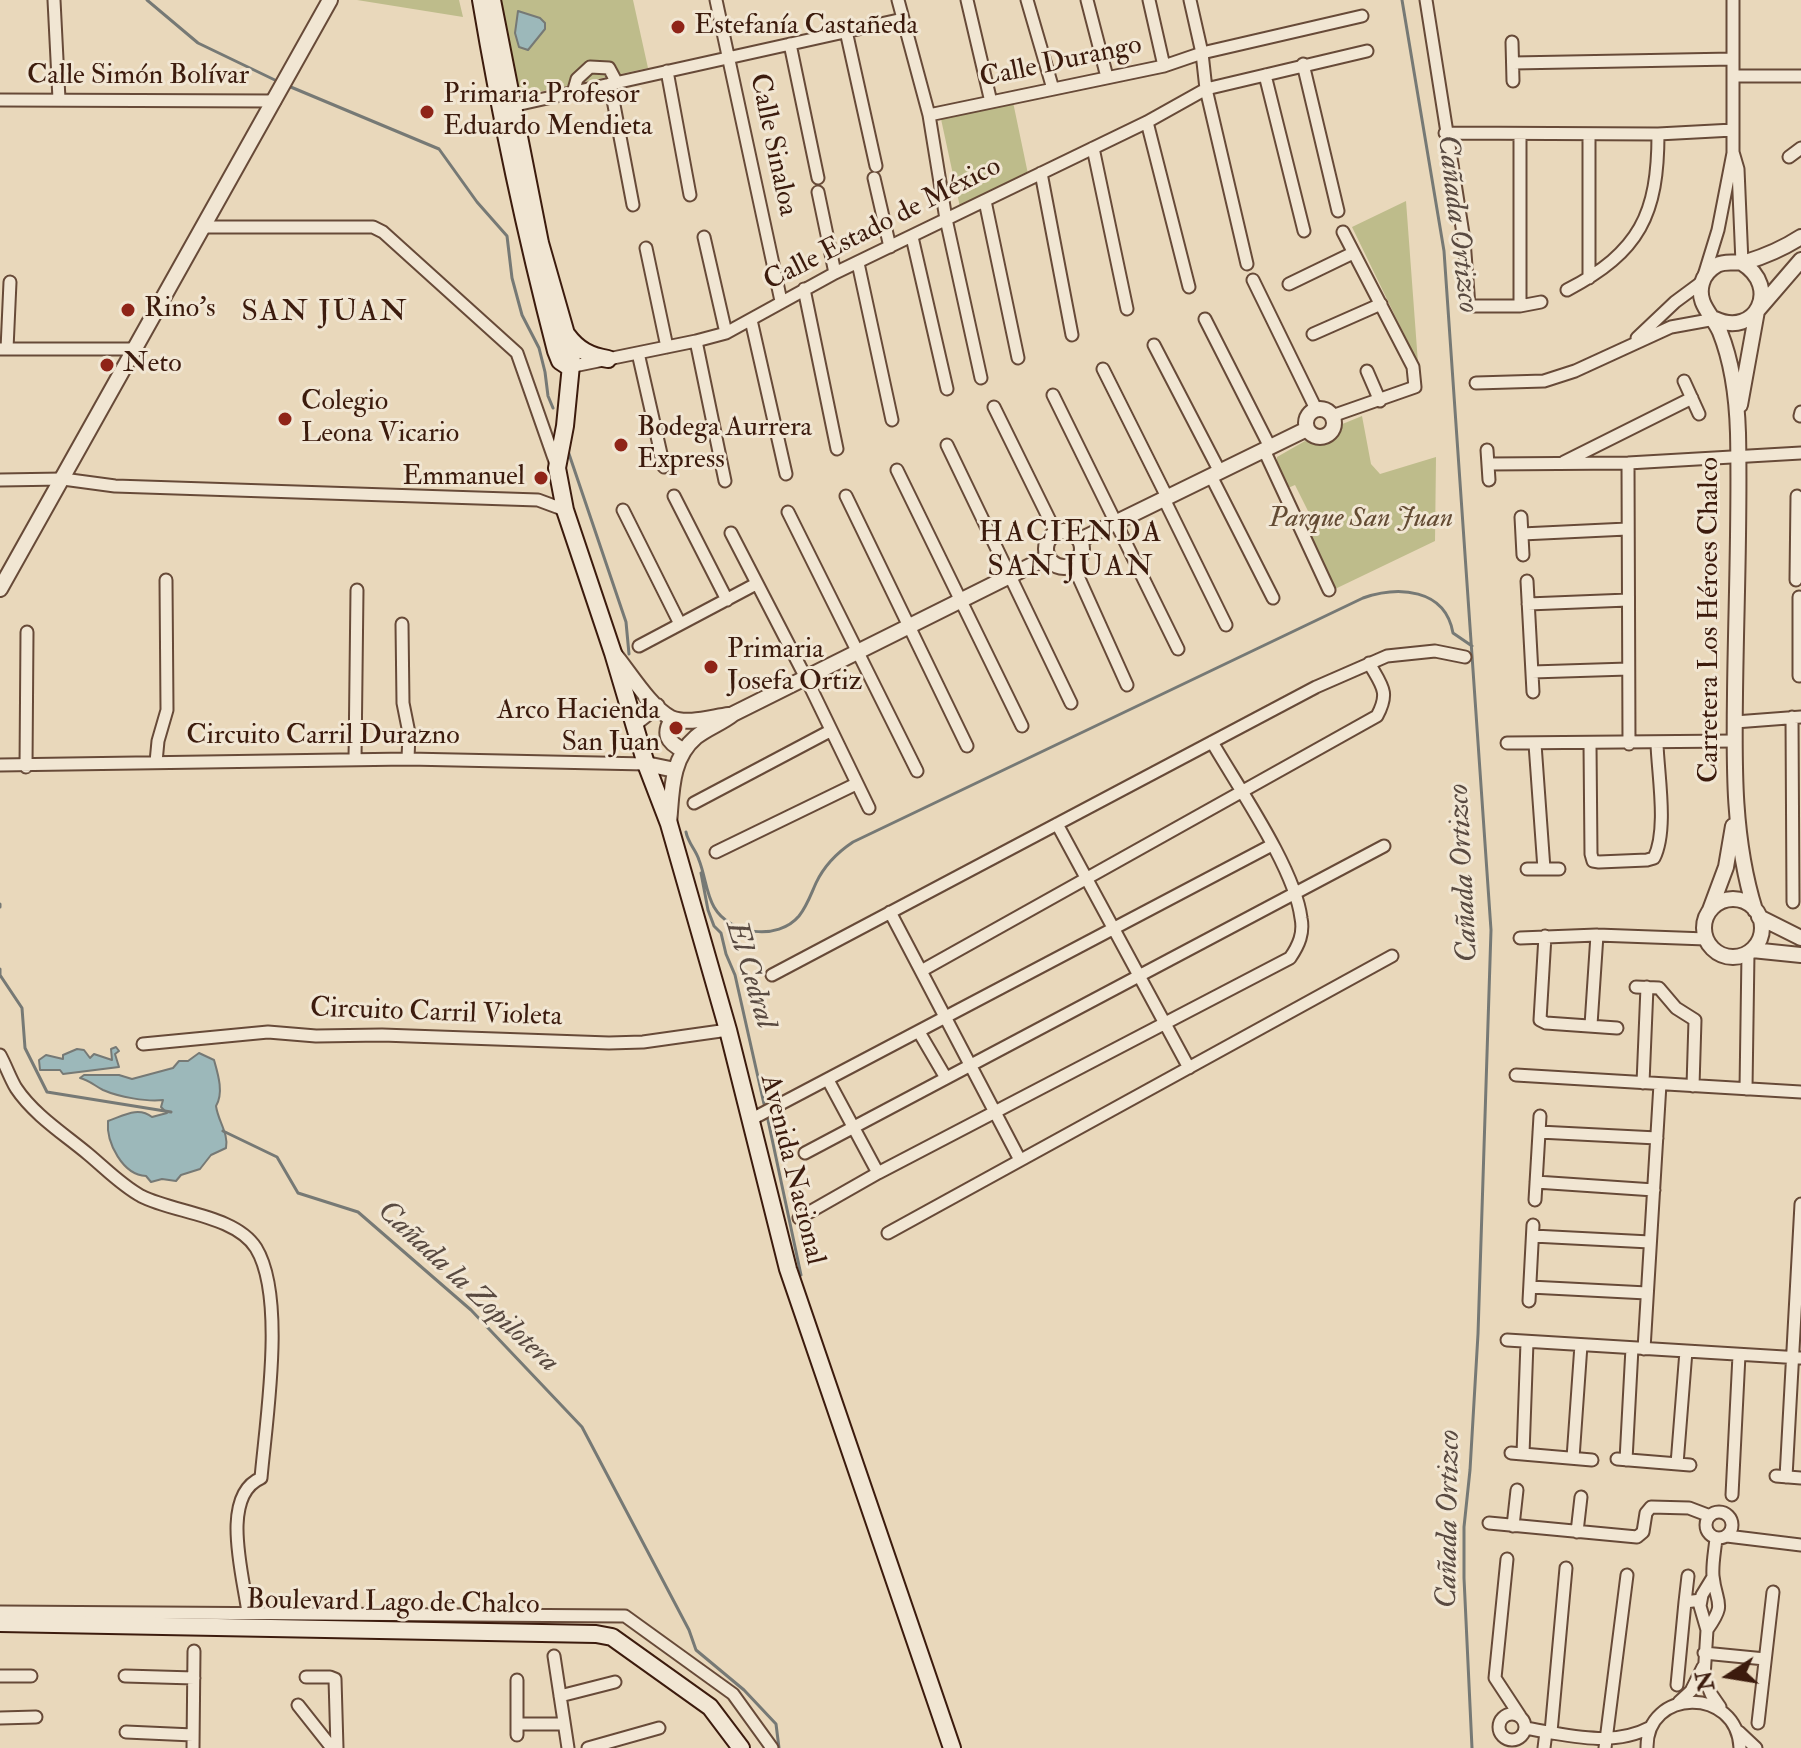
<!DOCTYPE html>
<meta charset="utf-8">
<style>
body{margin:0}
#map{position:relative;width:1801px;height:1748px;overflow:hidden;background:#e9d8bb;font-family:"IM FELL Double Pica",serif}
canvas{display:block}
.north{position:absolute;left:1689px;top:1636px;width:80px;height:80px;-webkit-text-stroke:6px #f1e6d3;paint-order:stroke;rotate:258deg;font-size:22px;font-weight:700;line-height:32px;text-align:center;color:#3c1b0d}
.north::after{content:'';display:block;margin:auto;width:28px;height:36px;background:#3c1b0d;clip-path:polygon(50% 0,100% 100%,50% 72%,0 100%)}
</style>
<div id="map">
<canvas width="1801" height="1748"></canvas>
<div class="north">N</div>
</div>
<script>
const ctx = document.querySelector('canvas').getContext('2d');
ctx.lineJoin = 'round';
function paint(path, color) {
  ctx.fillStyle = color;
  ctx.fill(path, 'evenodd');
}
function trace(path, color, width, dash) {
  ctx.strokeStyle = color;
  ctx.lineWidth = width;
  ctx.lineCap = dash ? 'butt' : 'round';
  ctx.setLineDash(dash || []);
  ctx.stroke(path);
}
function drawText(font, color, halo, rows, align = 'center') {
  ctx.font = font + ' "IM FELL Double Pica",serif';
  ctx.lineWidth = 6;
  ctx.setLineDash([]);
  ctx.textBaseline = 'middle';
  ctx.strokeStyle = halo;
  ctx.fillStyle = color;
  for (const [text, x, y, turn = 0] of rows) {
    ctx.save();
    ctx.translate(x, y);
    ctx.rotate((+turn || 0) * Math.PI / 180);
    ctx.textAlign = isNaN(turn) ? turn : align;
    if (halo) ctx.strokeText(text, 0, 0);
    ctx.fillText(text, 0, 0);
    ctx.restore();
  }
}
paint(new Path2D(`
 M 357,0 L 459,0 L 463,17 Z
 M 500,0 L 633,0 L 648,68 L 520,96 Z
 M 1013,102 L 1028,174 L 960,207 L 941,119 Z
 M 1406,201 L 1418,363 L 1352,227 Z
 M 1362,416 L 1371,464 L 1380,474 L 1436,457 L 1435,541 L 1335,589 L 1303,521 L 1311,517 L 1295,485 L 1288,488 L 1277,465 L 1277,457 L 1305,441 L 1318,445 L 1331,442 L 1340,425 Z`), '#bebc8b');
const water = new Path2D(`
 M 518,11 L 540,18 L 545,23 L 545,29 L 528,50 L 519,47 L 515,33 Z
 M 116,1047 L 119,1051 L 115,1054 L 119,1067 L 63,1074 L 60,1070 L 40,1070 L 39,1060 L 46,1055 L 63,1059 L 63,1055 L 77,1049 L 84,1050 L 90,1058 L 94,1054 L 112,1060 L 111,1049 Z
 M 199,1053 L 214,1060 C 218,1074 224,1093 216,1106 C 218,1121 229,1134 226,1148 L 211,1155 L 200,1169 L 181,1175 L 176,1181 L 162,1179 L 151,1182 L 146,1176 C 123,1175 106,1143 108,1121 C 123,1116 138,1106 152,1117 L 167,1113 L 161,1107 L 163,1100 C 147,1102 119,1097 103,1090 C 95,1086 89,1080 80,1078 L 84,1075 L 119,1075 L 132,1079 L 173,1068 L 179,1061 L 188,1061 Z`);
paint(water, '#9cb8ba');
trace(water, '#767975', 2);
trace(new Path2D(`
 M 147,0 L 198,43 L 279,82
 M 1402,0 L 1444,251 L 1491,930 L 1478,1334 L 1470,1470 L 1464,1527 L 1464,1578 L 1472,1748
 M 286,85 L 439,149 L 477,202 L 507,236 L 512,278 L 522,315 L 539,348 L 545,372 L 548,396 L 553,408
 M 568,451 L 626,622 L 629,654
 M 686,832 C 688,843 696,850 699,860 C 705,875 706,893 714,907 C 730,935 778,941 799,916 C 807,906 811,894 816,883 C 824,866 838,852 853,842 L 1363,598 C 1398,586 1445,588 1453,633 L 1472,646
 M 701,873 L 708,910 L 714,926 L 721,933 L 726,954 L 735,975 L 764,1104
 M 0,904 L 0,907
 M 0,969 L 0,975 L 22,1008 L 25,1048 L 47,1092 L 171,1112
 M 768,1120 L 801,1275
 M 223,1131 L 277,1157 L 298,1193 L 358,1212 L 471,1310 L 582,1427 L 689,1630 L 696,1650 L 744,1690 L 776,1724 L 779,1748`), '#767975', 3);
const minor = new Path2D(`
 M 54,0 L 59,99
 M 716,0 L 781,301
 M 898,0 L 929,115 L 946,219 L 981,378
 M 967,0 L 991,102
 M 1027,0 L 1053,89
 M 1087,0 L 1107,77
 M 1149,0 L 1164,66
 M 1190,0 L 1202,53 L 1206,89 L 1247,264
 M 1426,0 L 1464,240 L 1469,306 L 1520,306 L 1541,302
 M 1733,0 L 1733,152 L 1738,169 L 1742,263
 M 846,31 L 876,166
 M 1512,42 L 1513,81
 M 790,44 L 818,178
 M 1513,63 L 1733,59
 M 1303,64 L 1338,211
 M 667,71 L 690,195
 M 1265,75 L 1304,231
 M 1733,76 L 1801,76
 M 610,84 L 633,205
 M 573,93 L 577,79 L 590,67 L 609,68 L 617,83
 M 0,100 L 275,101
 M 507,107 L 903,19
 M 929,115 L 1164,66 L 1202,53 L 1362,16
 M 1147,122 L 1189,287
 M 1445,133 L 1658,134 L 1733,130
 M 1589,134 L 1589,278
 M 1093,148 L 1127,309
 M 1789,157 L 1801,148
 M 1041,173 L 1072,335
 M 874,178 L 890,247
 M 818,192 L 835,273
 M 985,201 L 1018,358
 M 203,227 L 373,227 L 383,232 L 517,353 L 557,467
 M 704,237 L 726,333
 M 912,237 L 947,389
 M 646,248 L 667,347
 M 858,263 L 892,420
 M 1253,280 L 1316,409
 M 1289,284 L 1353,253
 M 804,289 L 837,449
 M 1567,290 C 1640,252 1658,214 1658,134
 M 1520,306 L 1520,134
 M 1205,319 L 1270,447
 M 751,320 L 786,474
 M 1313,334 L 1381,304
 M 1637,338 L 1675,302 L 1702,282 L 1718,230 L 1733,153
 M 696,341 L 725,481
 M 1154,345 L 1220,472
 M 0,349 L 134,349
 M 7,349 L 10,282
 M 638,353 L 664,467
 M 569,367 L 696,341 L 726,333 L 835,273 L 1147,122 L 1206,89 L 1367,51
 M 1103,369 L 1167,497
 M 1367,371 L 1380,401
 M 1684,381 L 1699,414
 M 1476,383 L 1544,381 L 1575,371 L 1671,327 L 1715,319
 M 1053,395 L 1178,649
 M 994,407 L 1056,533
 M 1332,416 L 1415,387 L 1413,367 L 1343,232
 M 1800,416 L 1801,412
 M 947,445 L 1071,703
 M 1264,450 L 1329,590
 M 1487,450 L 1489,480
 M 1564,462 L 1692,398
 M 1628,463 L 1629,744
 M 1488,464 L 1628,463 L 1801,453
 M 897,470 L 1022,726
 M 1211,476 L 1273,598
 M 0,480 L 63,479 L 115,486 L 538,500 L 565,510
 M 674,496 L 727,600
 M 846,496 L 967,746
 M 1164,499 L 1226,625
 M 623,510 L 680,624
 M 788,512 L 917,771
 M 1521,517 L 1523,555
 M 731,533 L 806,678 L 869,808
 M 1522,534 L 1627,529
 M 1073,565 L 1127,685
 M 1796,580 L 1797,496
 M 1527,581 L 1533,692
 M 1799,597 L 1799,676
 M 1528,604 L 1628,600
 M 402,624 L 403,703 L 409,733 L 408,759
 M 639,646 L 756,584
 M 1532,672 L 1628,669
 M 1792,717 L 1793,902
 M 1735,722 L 1801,717
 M 1507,743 L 1735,741
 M 1535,744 L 1544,869
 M 1590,744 L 1591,854 L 1593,861 L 1599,862 L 1647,860 L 1654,858 C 1668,830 1658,775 1657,744
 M 355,760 L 357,590
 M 156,762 L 158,741 L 167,710 L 166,580
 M 0,765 L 408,759 L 646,764
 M 26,767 L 27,632
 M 694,803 L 830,731
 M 1057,824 L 1189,1068
 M 716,852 L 856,784
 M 1527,869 L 1559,869
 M 890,912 L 921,971 L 1377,716 C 1390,692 1382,686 1369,663
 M 1545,936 L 1540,1020 L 1546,1023 L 1617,1028
 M 1520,938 L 1597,935 L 1706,939
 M 921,971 L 1020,1160
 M 772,975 L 1316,687 L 1387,656 L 1435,651 L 1465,657
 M 1636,987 L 1659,988 L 1676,1008 L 1695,1020 L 1693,1086
 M 1591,1025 L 1597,935
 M 919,1032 L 946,1078
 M 143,1044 L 268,1032 L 316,1036 L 382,1035 L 609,1043 L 643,1042 L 728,1030
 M 0,1055 C 6,1066 10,1078 16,1088 C 34,1115 64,1134 88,1154 C 106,1169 121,1185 141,1196 C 174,1213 235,1215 256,1248 C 286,1297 266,1420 261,1478 C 219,1496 244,1578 248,1613
 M 1516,1075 L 1801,1092
 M 828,1080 L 878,1173
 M 1643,1083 L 1647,987
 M 1746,1089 L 1748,953
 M 750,1120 L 1272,845
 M 1539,1132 L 1657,1138
 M 805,1153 L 1384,846
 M 1536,1182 L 1654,1190
 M 1535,1200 L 1540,1116
 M 799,1218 L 878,1173 L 1290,958 C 1299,945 1304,933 1301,918 C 1295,869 1238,787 1212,742
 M 888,1233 L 1392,956
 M 1533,1236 L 1650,1242
 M 1530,1287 L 1647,1293
 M 1529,1301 L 1533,1225
 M 1507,1340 L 1801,1358
 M 1644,1349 L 1660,1084
 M 1511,1453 L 1592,1460
 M 1523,1454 L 1527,1342
 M 1573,1458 L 1581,1345
 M 1617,1459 L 1690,1465
 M 1626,1460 L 1632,1348
 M 1677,1464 L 1686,1351
 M 1776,1476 L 1801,1478
 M 1786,1477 L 1801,1204
 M 1732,1495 L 1739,1355
 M1706 1525a13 13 0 1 1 26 0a13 13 0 1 1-26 0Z
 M 1489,1523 L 1637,1537 L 1643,1532 L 1646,1513 L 1651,1507 L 1689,1508 L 1710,1516
 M 1513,1526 L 1517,1490
 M 1577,1532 L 1581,1497
 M 1727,1536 L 1801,1545
 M 1507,1559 L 1495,1678 L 1520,1716
 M 1713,1577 L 1702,1595 L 1700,1606 L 1707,1630 L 1704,1677 L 1711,1694 L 1720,1707
 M 1685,1602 L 1688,1576
 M 0,1612 L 625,1616 L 733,1694 L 772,1748
 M 1707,1630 C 1727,1602 1716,1605 1713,1576 C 1712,1564 1715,1550 1716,1538
 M 1704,1653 L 1765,1659
 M 554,1656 L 568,1748
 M 0,1676 L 31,1676
 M 125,1676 L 194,1678
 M 306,1677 L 330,1677 L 335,1679 L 337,1748
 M 517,1680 L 517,1735
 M 1677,1685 L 1685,1602 L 1701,1600
 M 560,1696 L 615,1682
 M 1679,1702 L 1691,1691 L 1703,1667
 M 298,1705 L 332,1748
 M1499 1727a13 13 0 1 1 26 0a13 13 0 1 1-26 0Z
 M 0,1718 L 36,1717
 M 1758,1723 L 1773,1592
 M 517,1724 L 564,1724
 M 1525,1728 C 1567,1735 1612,1748 1651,1727
 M 126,1732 L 193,1735
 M 1551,1732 L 1566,1568
 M 1739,1732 L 1756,1748
 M 193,1748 L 194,1651
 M 588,1748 L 659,1728
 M 1544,1748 L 1546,1732
 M 1605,1748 L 1627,1575
 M 1647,1748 C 1646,1688 1737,1686 1740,1748`);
const tertiary = new Path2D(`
 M 1715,319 C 1756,338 1781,287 1742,263
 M 1740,405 L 1757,311 L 1801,260
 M1306 423a14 14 0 1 1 28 0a14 14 0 1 1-28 0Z
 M1046 549a18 18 0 1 1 36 0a18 18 0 1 1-36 0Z
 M 1080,540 L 1307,429
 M 0,589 L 330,0
 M 615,655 C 629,672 651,708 671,718 C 688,725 712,717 729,715
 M 672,719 C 663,734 667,742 683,750
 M 634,724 L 657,706
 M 646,764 L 675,770
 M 669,824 C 672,793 670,759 696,737 C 707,728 722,723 733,714 L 1048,557
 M1704 928a29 29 0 1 1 58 0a29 29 0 1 1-58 0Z
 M 1710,910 L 1726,867 L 1733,826
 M 1755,910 C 1733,840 1734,767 1735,694 C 1736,607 1740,520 1738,433 C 1737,400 1732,362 1720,332 C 1713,315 1696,304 1702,283 C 1704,276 1710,269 1717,265 C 1726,260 1736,264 1746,262 C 1766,256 1784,248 1801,237
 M 1759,917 L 1801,938
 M 1752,950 L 1801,955`);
const secondary = new Path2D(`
 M 481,0 C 501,119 526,235 556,351 L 560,361 L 569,367
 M 492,0 L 540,243 L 572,355 L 565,426 L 557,468 L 565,510 L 613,653 L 646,764 L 669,824 L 728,1030 L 788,1269 L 952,1748
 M 567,335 C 578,350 590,356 608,359
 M 0,1623 L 596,1634 L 612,1637 L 710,1707 L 741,1748`);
trace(minor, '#674a38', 15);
trace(tertiary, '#674a38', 18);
trace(secondary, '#3c1b0d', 20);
trace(minor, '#f1e6d3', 11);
trace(tertiary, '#f1e6d3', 14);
trace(secondary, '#f1e6d3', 16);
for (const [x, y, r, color] of [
 [678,27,8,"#8f2418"],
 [427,112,8,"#8f2418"],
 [128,310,8,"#8f2418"],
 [107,365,8,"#8f2418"],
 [285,419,8,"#8f2418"],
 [621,445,8,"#8f2418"],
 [541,478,8,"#8f2418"],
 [711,667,8,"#8f2418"],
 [676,728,8,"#8f2418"]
]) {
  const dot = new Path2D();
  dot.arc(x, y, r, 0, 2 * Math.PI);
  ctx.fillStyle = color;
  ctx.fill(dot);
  trace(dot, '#f1e6d3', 3);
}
drawText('28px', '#3c1b0d', '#f1e6d3', [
 ["Estefanía Castañeda",694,27],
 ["Primaria Profesor",443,96],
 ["Eduardo Mendieta",443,128],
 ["Rino's",144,310],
 ["Neto",123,365],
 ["Colegio",301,403],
 ["Leona Vicario",301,435],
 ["Bodega Aurrera",637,429],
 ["Express",637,461],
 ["Emmanuel",525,478,"right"],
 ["Primaria",727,651],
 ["Josefa Ortiz",727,683],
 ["Arco Hacienda",660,712,"right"],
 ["San Juan",660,744,"right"]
], 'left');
drawText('28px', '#3c1b0d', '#f1e6d3', [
 ["Calle Durango",1061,63,-12],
 ["Calle Simón Bolívar",138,77],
 ["Calle Sinaloa",772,145,78],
 ["Calle Estado de México",883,225,-27],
 ["Carretera Los Héroes Chalco",1711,620,-90],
 ["Circuito Carril Durazno",323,737],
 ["Circuito Carril Violeta",436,1014,2],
 ["Avenida Nacional",791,1170,76],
 ["Boulevard Lago de Chalco",393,1604,1]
]);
drawText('italic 28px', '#634b33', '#f1e6d3', [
 ["Parque San Juan",1361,520]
]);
drawText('italic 30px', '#594a41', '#f1e6d3', [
 ["Cañada Ortizco",1456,224,83],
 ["Cañada Ortizco",1465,873,-93],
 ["El Cedral",749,975,73],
 ["Cañada la Zopilotera",467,1288,43],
 ["Cañada Ortizco",1450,1519,-89]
]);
ctx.letterSpacing = '2px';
drawText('30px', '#3c1b0d', '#f1e6d3', [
 ["SAN JUAN",325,314],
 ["HACIENDA",1071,535],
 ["SAN JUAN",1071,569]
]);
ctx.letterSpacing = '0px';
</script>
